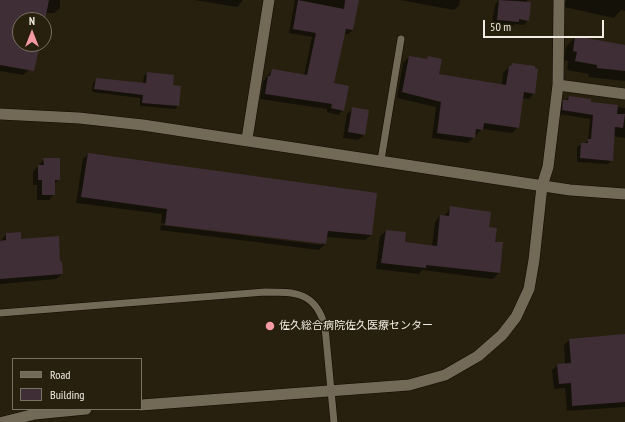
<!DOCTYPE html>
<meta charset="utf-8">
<style>
body{margin:0}
#map{position:relative;width:625px;height:422px;overflow:hidden;background:#27200f;font-family:"PT Sans Narrow",sans-serif}
canvas{display:block}
.legend{position:absolute;left:12px;top:358px;width:130px;height:52px;box-sizing:border-box;background:#27200f;border:1px solid #787263;margin:0;padding:5px 7px;list-style:none;font-size:12px;color:#f1ece1}
.legend li{display:flex;align-items:center;gap:8px;height:20px}
.legend b{width:20px;border:1px solid #787263}
.north{position:absolute;left:12px;top:12px;width:40px;height:40px;box-sizing:border-box;background:#27200f;border:1px solid #787263;border-radius:50%;rotate:0deg;font-size:11px;font-weight:700;line-height:16px;text-align:center;color:#f1ece1}
.north::after{content:'';display:block;margin:auto;width:14px;height:18px;background:#f49aa6;clip-path:polygon(50% 0,100% 100%,50% 72%,0 100%)}
.scale{position:absolute;left:483px;top:20px;width:121px;height:18px;box-sizing:border-box;border:2px solid #f1ece1;border-top:0;padding-left:5px;font-size:12px;line-height:14px;white-space:nowrap;color:#f1ece1;-webkit-text-stroke:3px #27200f;paint-order:stroke}
</style>
<div id="map">
<canvas width="625" height="422"></canvas>
<ul class="legend">
<li><b style="height:5px;background:#726957"></b>Road</li>
<li><b style="height:11px;background:#402e36"></b>Building</li>
</ul>
<div class="north">N</div>
<div class="scale">50 m</div>
</div>
<script>
const ctx = document.querySelector('canvas').getContext('2d');
ctx.lineJoin = 'round';
function paint(path, color) {
  ctx.fillStyle = color;
  ctx.fill(path, 'evenodd');
}
function trace(path, color, width, dash) {
  ctx.strokeStyle = color;
  ctx.lineWidth = width;
  ctx.lineCap = dash ? 'butt' : 'round';
  ctx.setLineDash(dash || []);
  ctx.stroke(path);
}
function drawText(font, color, halo, rows, align = 'center') {
  ctx.font = font + ' "PT Sans Narrow","Noto Sans JP",sans-serif';
  ctx.lineWidth = 3;
  ctx.setLineDash([]);
  ctx.textBaseline = 'middle';
  ctx.strokeStyle = halo;
  ctx.fillStyle = color;
  for (const [text, x, y, turn = 0] of rows) {
    ctx.save();
    ctx.translate(x, y);
    ctx.rotate((+turn || 0) * Math.PI / 180);
    ctx.textAlign = isNaN(turn) ? turn : align;
    if (halo) ctx.strokeText(text, 0, 0);
    ctx.fillText(text, 0, 0);
    ctx.restore();
  }
}
paint(new Path2D(`
 M 0,0 L 60,0 L 60,8 L 54,13 L 46,13 L 44,20 L 20,20 L 20,44 L 33,44 L 29,70 L 23,75 L 0,71 Z
 M 194,0 L 243,0 L 237,7 Z
 M 295,0 L 358,0 L 353,30 L 348,34 L 344,34 L 333,84 L 343,110 L 338,115 L 327,112 L 327,109 L 260,99 L 263,82 L 272,70 L 304,76 L 312,37 L 289,33 Z
 M 400,0 L 460,0 L 459,5 L 454,10 Z
 M 499,0 L 527,0 L 528,20 L 524,25 L 515,24 L 513,26 L 492,24 L 495,5 Z
 M 566,0 L 625,0 L 625,11 L 621,10 L 614,18 L 564,7 Z
 M 575,37 L 625,46 L 625,81 L 588,77 L 589,74 L 567,70 L 568,61 L 564,60 L 566,47 Z
 M 409,57 L 426,60 L 428,57 L 438,75 L 502,85 L 503,73 L 512,64 L 534,93 L 529,99 L 522,98 L 518,127 L 512,133 L 482,129 L 468,143 L 432,138 L 436,107 L 397,98 L 403,63 Z
 M 147,73 L 172,86 L 180,86 L 178,106 L 175,109 L 140,106 L 140,98 L 92,92 L 93,83 L 96,79 L 143,83 L 144,76 Z
 M 569,97 L 590,103 L 625,108 L 625,138 L 613,136 L 612,160 L 608,164 L 577,162 L 577,147 L 588,141 L 590,119 L 559,114 L 560,104 Z
 M 352,109 L 364,135 L 358,140 L 343,138 L 347,114 Z
 M 88,154 L 371,235 L 365,240 L 326,237 L 325,244 L 319,250 L 160,230 L 161,225 L 322,245 L 322,243 L 161,223 L 162,214 L 76,203 L 83,159 Z
 M 44,159 L 59,179 L 54,184 L 54,194 L 49,200 L 37,200 L 37,185 L 33,185 L 33,172 Z
 M 451,208 L 488,228 L 494,242 L 502,243 L 499,273 L 493,279 L 422,270 L 419,274 L 376,269 L 380,236 L 386,231 L 403,242 L 432,246 L 435,222 L 440,216 L 444,216 Z
 M 6,234 L 59,262 L 62,274 L 56,279 L 0,284 L 0,242 Z
 M 625,335 L 625,407 L 567,411 L 565,388 L 554,389 L 552,370 L 558,365 L 565,364 L 564,345 L 569,340 Z`), '#0007');
paint(new Path2D(`
 M 0,0 L 49,0 L 44,25 L 44,20 L 20,20 L 20,44 L 40,44 L 34,71 L 0,65 Z
 M 298,0 L 344,9 L 345,0 L 359,0 L 353,30 L 346,29 L 334,83 L 349,86 L 344,111 L 331,108 L 332,104 L 265,94 L 268,76 L 270,76 L 272,69 L 307,75 L 316,33 L 293,29 Z
 M 499,0 L 531,2 L 529,21 L 519,19 L 519,22 L 497,20 Z
 M 575,36 L 625,45 L 625,71 L 597,68 L 597,65 L 575,61 L 577,52 L 573,51 Z
 M 409,56 L 427,59 L 428,56 L 442,59 L 439,74 L 506,85 L 509,66 L 511,66 L 512,63 L 535,66 L 535,68 L 538,69 L 535,94 L 524,92 L 519,128 L 484,123 L 483,130 L 476,129 L 475,138 L 437,133 L 441,102 L 402,92 Z
 M 147,72 L 174,75 L 173,85 L 181,86 L 179,106 L 142,103 L 143,95 L 94,89 L 96,78 L 146,83 Z
 M 569,96 L 591,99 L 591,102 L 618,105 L 617,114 L 625,114 L 623,128 L 615,127 L 613,161 L 580,158 L 581,143 L 588,143 L 588,139 L 591,139 L 593,115 L 562,110 L 563,100 L 568,100 Z
 M 352,107 L 369,110 L 365,135 L 348,132 Z
 M 88,153 L 377,193 L 372,235 L 328,231 L 326,244 L 165,225 L 167,209 L 81,197 Z
 M 43,158 L 60,158 L 60,180 L 55,180 L 55,195 L 42,195 L 42,180 L 38,180 L 38,165 L 44,165 Z
 M 450,206 L 491,212 L 489,227 L 497,228 L 495,242 L 503,242 L 500,273 L 426,265 L 426,268 L 381,263 L 386,230 L 406,232 L 405,242 L 437,246 L 440,215 L 449,216 Z
 M 21,232 L 21,239 L 59,236 L 60,261 L 62,262 L 63,274 L 0,279 L 0,241 L 6,240 L 6,233 Z
 M 625,334 L 625,402 L 572,406 L 571,383 L 559,384 L 557,364 L 571,363 L 569,339 Z`), '#402e36');
const service = new Path2D(`
 M 381,160 L 401,39
 M 0,313 L 265,292 C 296,292 316,292 325,327 L 334,422`);
const minor = new Path2D(`
 M 558,85 L 625,94
 M 247,139 L 269,0
 M 141,405 L 409,385 L 445,375 L 478,356 L 502,335 L 516,317 L 529,289 L 534,260 L 542,186 L 548,167 L 558,85 L 559,0
 M 3,422 L 35,414 L 86,409`);
const tertiary = new Path2D(`
 M 0,114 L 79,118 L 143,125 L 570,190 L 625,194`);
trace(service, '#100900', 8);
trace(minor, '#100900', 12);
trace(tertiary, '#100900', 12);
trace(service, '#726957', 7);
trace(minor, '#726957', 11);
trace(tertiary, '#726957', 11);
for (const [x, y, r, color] of [
 [270,326,5,"#f49aa6"]
]) {
  const dot = new Path2D();
  dot.arc(x, y, r, 0, 2 * Math.PI);
  ctx.fillStyle = color;
  ctx.fill(dot);
  trace(dot, '#27200f', 1.5);
}
drawText('11px', '#f1ece1', '#27200f', [
 ["佐久総合病院佐久医療センター",279,326]
], 'left');
</script>
